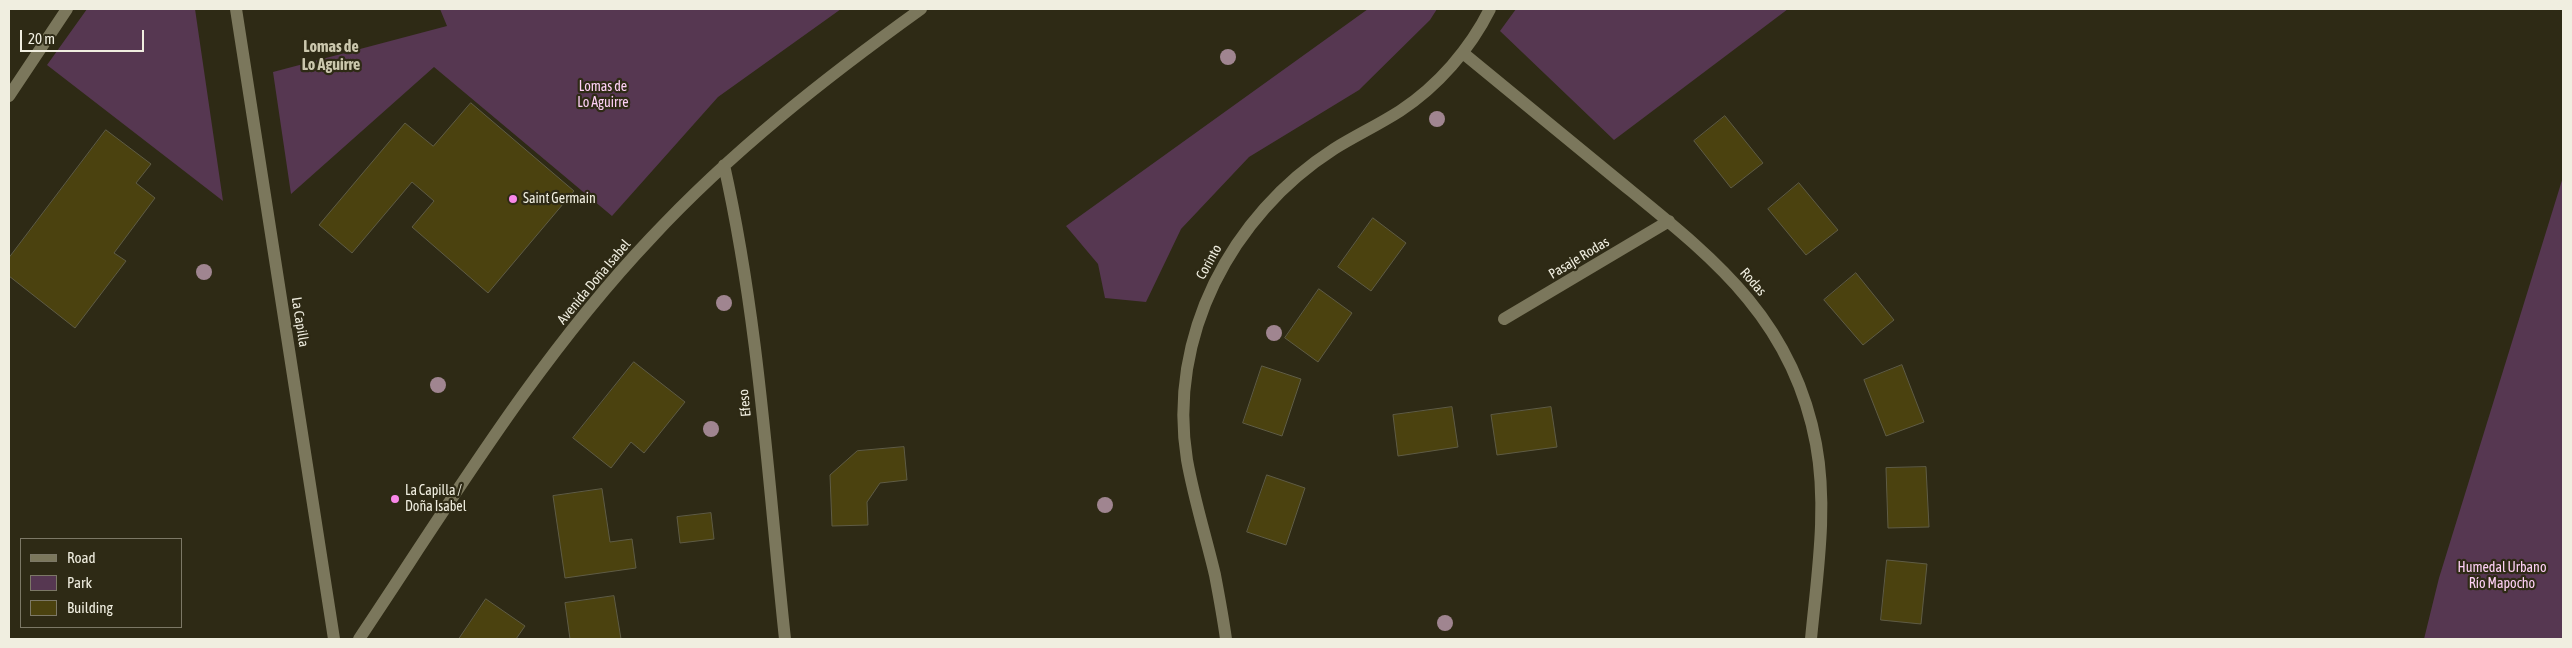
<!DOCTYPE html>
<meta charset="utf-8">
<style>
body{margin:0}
#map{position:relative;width:2572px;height:648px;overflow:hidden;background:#2e2a15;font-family:"Asap Condensed",sans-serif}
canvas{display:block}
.frame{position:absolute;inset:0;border:10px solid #f0eee0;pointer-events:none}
.legend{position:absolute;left:20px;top:538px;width:162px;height:90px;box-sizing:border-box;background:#2e2a15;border:1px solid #7c7866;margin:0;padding:6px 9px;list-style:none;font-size:15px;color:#f0eee0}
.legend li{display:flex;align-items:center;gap:10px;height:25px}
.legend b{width:25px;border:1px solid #7c7866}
.scale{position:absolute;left:20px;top:30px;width:124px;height:22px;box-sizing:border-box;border:2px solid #f0eee0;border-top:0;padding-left:6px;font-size:15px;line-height:18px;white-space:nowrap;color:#f0eee0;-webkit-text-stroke:4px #2e2a15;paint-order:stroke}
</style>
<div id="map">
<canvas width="2572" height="648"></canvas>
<div class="frame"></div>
<ul class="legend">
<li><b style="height:6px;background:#7b775c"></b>Road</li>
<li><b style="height:14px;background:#563751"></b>Park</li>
<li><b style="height:14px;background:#4b420f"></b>Building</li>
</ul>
<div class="scale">20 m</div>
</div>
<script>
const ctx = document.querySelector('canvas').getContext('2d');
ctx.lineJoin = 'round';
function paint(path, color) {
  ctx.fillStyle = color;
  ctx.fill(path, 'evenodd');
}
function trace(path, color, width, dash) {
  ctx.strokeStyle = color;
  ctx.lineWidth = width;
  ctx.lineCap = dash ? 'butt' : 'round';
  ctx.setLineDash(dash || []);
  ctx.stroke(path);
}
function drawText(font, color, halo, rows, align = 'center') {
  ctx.font = font + ' "Asap Condensed",sans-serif';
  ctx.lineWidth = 4.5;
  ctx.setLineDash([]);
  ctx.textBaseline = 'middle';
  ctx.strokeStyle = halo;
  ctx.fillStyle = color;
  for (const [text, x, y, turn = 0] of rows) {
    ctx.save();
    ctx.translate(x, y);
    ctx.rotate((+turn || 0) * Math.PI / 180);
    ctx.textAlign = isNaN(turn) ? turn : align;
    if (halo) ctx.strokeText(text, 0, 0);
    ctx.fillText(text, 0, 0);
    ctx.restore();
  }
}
paint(new Path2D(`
 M 87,9 L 195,9 L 223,201 L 47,65 Z
 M 440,9 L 841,9 L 718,97 L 612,216 L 434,67 L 291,194 L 273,72 L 447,26 Z
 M 1368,9 L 1437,9 L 1430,20 L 1359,90 L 1249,157 L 1181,229 L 1146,302 L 1105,298 L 1098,264 L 1066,226 Z
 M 1516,9 L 1788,9 L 1614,140 L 1500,31 Z
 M 2563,177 L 2563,639 L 2424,639 L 2439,578 Z`), '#563751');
const building = new Path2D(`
 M 471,103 L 574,191 L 488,293 L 412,227 L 434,201 L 412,182 L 352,253 L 319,225 L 405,123 L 433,146 Z
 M 1725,116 L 1763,163 L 1731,188 L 1694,141 Z
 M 106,130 L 151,164 L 136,183 L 155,198 L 114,253 L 126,261 L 75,328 L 9,276 L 9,258 Z
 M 1799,183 L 1838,230 L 1806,255 L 1768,209 Z
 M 1373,218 L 1406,243 L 1371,291 L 1338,267 Z
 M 1856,273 L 1894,320 L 1863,345 L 1824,300 Z
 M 1319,289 L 1352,313 L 1318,362 L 1285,338 Z
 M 634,362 L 685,402 L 644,453 L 631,442 L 611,468 L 573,438 Z
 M 1902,365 L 1924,422 L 1886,436 L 1864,380 Z
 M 1262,366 L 1301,379 L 1282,436 L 1243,423 Z
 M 1452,407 L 1458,447 L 1398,456 L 1393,415 Z
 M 1551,407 L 1557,447 L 1497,455 L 1491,415 Z
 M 904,447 L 907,480 L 880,483 L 867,502 L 868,525 L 832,526 L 830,475 L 857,451 Z
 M 1926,467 L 1929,527 L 1888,528 L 1886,468 Z
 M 1267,475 L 1305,488 L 1286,545 L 1247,532 Z
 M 602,489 L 610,542 L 632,539 L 636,568 L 565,578 L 553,496 Z
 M 711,513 L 714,539 L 680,543 L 677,517 Z
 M 1887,560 L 1927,564 L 1921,624 L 1881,620 Z
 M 614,596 L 621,639 L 570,639 L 565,603 Z
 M 486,599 L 525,626 L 516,639 L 459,639 Z`);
paint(building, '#4b420f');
trace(building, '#5f5c45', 1);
trace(new Path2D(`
 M 236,9 L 334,639
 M 1463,53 C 1513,94 1564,136 1614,177 C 1708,254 1792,315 1816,444 C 1828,508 1817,575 1811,639
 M 9,96 L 67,9
 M 724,165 C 759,321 768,481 785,639
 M 1504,319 L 1669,221
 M 359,639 C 450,503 538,357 651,238 C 732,151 825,78 921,9
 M 1226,639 C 1223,618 1219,596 1215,575 C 1206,537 1194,499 1187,460 C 1167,337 1231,215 1334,149 C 1355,136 1378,125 1400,111 C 1438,86 1470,49 1490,9`), '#7b775c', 12);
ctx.fillStyle = '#a08590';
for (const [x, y] of [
 [1228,57],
 [1437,119],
 [204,272],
 [724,303],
 [1274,333],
 [438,385],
 [711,429],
 [1105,505],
 [1445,623]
]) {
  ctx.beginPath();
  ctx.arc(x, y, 8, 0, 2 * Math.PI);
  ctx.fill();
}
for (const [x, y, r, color] of [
 [513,199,5,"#f987e8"],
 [395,499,5,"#f987e8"]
]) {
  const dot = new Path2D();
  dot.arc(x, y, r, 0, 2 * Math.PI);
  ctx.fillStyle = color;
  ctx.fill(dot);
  trace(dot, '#2e2a15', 2);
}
drawText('14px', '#fed0f5', '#2e2a15', [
 ["Lomas de",603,87],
 ["Lo Aguirre",603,103],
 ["Humedal Urbano",2502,568],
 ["Río Mapocho",2502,584]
]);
drawText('14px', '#f0eee0', '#2e2a15', [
 ["Saint Germain",523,199],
 ["La Capilla /",405,491],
 ["Doña Isabel",405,507]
], 'left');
drawText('14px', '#f0eee0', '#2e2a15', [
 ["Pasaje Rodas",1579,258,-31],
 ["Corinto",1209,262,-61],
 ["Avenida Doña Isabel",594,282,-50],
 ["Rodas",1753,282,49],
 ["La Capilla",300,322,81],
 ["Efeso",745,403,-96]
]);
drawText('bold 16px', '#cbc7ad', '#2e2a15', [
 ["Lomas de",331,47],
 ["Lo Aguirre",331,65]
]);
</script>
